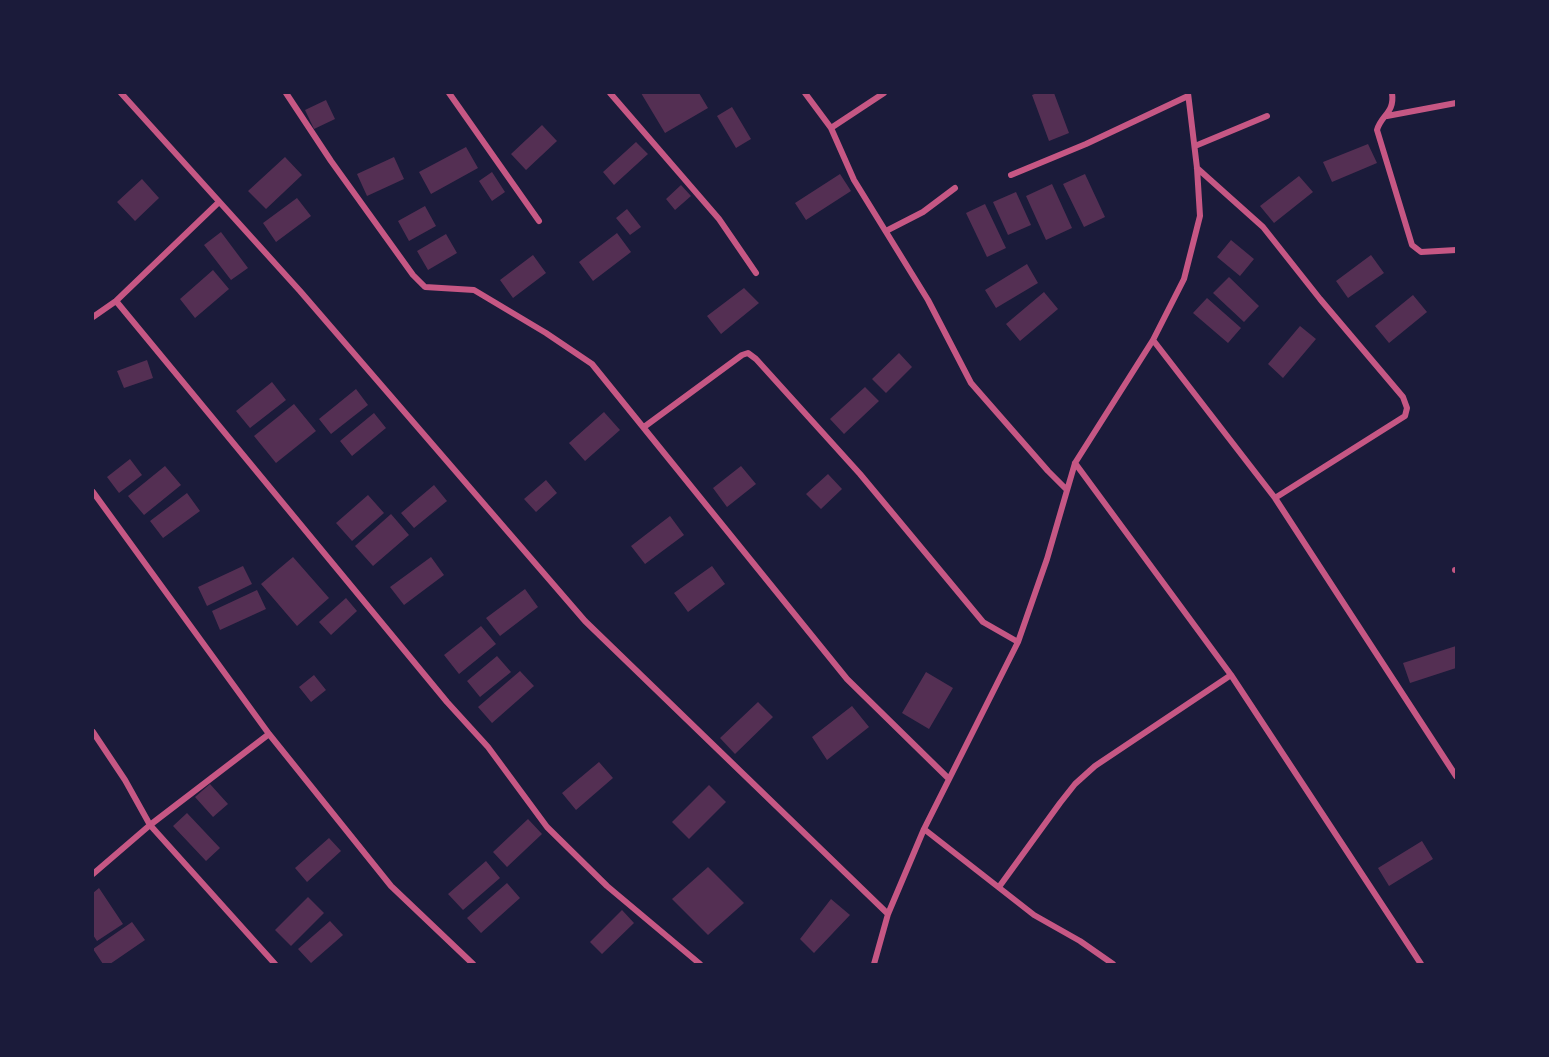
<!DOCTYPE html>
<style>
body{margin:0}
#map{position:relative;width:1549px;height:1057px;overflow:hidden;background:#1b1b3a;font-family:Barlow,sans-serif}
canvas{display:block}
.frame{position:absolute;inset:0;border:94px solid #1b1b3a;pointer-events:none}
</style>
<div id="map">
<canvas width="1549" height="1057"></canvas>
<div class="frame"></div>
</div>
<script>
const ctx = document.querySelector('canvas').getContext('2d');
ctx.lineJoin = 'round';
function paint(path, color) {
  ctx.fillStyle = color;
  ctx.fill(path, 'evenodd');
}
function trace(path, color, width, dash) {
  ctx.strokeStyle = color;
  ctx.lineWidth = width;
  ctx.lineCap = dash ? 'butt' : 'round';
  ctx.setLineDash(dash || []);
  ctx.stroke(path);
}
paint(new Path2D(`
 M 641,93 L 699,93 L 708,108 L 665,133 Z
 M 1037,93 L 1054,93 L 1069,133 L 1049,141 L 1032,95 Z
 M 326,100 L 335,119 L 314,129 L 305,110 Z
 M 732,107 L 751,139 L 736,148 L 717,116 Z
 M 542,125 L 557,141 L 526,170 L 511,154 Z
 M 636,142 L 648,154 L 614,185 L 603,172 Z
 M 1368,144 L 1377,163 L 1332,182 L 1323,162 Z
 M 466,147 L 478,168 L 431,194 L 419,172 Z
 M 285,157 L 302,175 L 266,209 L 248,191 Z
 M 394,157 L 404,179 L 367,196 L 357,174 Z
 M 492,172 L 505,192 L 492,201 L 479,181 Z
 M 840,174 L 851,191 L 806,220 L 795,203 Z
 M 1085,174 L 1105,217 L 1084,227 L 1063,184 Z
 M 1299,176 L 1313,192 L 1274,223 L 1260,206 Z
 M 142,179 L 159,198 L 135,221 L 117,202 Z
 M 1052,184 L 1072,228 L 1046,240 L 1026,196 Z
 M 681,185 L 691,196 L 675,210 L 666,199 Z
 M 1016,192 L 1031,225 L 1008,235 L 993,202 Z
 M 297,198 L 311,216 L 276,242 L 263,223 Z
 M 985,204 L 1006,248 L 987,257 L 966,213 Z
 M 425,206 L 436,226 L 409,241 L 398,221 Z
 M 627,209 L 641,227 L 630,235 L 616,218 Z
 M 221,232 L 248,268 L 231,280 L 204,245 Z
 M 617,233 L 631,252 L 593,281 L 579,262 Z
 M 446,234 L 457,253 L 428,270 L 417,251 Z
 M 1231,240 L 1254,259 L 1240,276 L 1217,257 Z
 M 533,255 L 546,273 L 513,298 L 500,280 Z
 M 1371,255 L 1384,273 L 1348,298 L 1336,281 Z
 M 1027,264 L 1038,283 L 996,308 L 985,290 Z
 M 213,270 L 229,289 L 195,318 L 180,299 Z
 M 1229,277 L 1259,306 L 1244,322 L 1213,293 Z
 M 744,288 L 759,303 L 721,334 L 707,316 Z
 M 1044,292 L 1058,309 L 1020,341 L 1006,324 Z
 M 1413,295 L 1427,312 L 1389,343 L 1375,326 Z
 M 1207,298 L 1241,328 L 1228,343 L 1193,313 Z
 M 1300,326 L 1316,339 L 1283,378 L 1268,364 Z
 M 899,353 L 912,367 L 886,393 L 872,379 Z
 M 147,360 L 153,378 L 124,388 L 117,371 Z
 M 272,382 L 286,400 L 250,428 L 236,411 Z
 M 865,387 L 879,401 L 844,434 L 830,419 Z
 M 356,389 L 368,405 L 331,434 L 319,419 Z
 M 294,404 L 316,431 L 276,463 L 254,436 Z
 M 604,412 L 620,430 L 585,461 L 569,443 Z
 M 374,413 L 386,428 L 352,456 L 340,441 Z
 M 130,459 L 142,475 L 119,493 L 107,477 Z
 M 165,466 L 181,485 L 144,515 L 128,496 Z
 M 741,466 L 756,484 L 727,507 L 713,488 Z
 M 828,474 L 842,489 L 821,509 L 806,494 Z
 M 546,480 L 557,493 L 536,512 L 524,499 Z
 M 434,485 L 447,501 L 414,528 L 401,513 Z
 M 187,493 L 200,511 L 163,538 L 150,521 Z
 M 368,495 L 384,513 L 352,541 L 336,523 Z
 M 391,514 L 409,535 L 373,566 L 355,546 Z
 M 670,516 L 684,535 L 645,564 L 631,546 Z
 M 293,557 L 329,598 L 297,626 L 261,584 Z
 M 431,557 L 444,575 L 404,605 L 390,587 Z
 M 243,566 L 252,584 L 207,606 L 198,587 Z
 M 712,566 L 725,584 L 688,612 L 674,593 Z
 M 525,589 L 538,607 L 500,636 L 486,618 Z
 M 257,590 L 266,609 L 220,630 L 212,611 Z
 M 346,598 L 357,611 L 331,635 L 319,622 Z
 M 481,626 L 496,644 L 459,674 L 444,655 Z
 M 1456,646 L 1456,668 L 1410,683 L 1403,663 Z
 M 497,656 L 511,672 L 480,697 L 467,681 Z
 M 520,671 L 534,686 L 492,723 L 478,707 Z
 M 926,672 L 953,688 L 929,729 L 902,713 Z
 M 314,675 L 326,690 L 311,702 L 299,687 Z
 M 758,702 L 773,717 L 735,754 L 720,738 Z
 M 852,706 L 869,727 L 827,760 L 812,737 Z
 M 599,762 L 613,778 L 576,810 L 562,793 Z
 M 210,784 L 228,804 L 213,817 L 195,797 Z
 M 709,785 L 726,802 L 689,839 L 672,822 Z
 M 187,813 L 220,848 L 206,861 L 173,826 Z
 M 528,819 L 542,834 L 507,867 L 493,852 Z
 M 329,838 L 341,851 L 307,882 L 295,868 Z
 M 1422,841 L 1433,859 L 1389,886 L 1378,868 Z
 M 486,861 L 500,878 L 463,910 L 448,894 Z
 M 708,867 L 744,903 L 708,935 L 672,899 Z
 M 507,883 L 520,898 L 481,933 L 467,918 Z
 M 99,888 L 123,924 L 97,941 L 93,935 L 93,893 Z
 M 308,897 L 324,913 L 291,946 L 275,930 Z
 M 831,899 L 850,915 L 814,953 L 800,939 Z
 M 622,910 L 634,923 L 602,954 L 590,942 Z
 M 330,921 L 343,935 L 311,963 L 298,949 Z
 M 132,922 L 145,940 L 110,964 L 103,964 L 93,949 Z`), '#542f53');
trace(new Path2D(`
 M 121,93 L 300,291 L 585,621 L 888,914
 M 286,93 L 331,161 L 413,275 L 425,287 L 474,290 L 546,333 L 592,364 L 847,679 L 949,779
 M 449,93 L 539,221
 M 610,93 L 719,219 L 756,273
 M 805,93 L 831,128 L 854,180 L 928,300 L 971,383 L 1048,471 L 1066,489
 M 1392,93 C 1395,113 1381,115 1377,130 L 1412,245 L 1421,252 L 1456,250
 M 1387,116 L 1456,103
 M 831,128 L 884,93
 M 1195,146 L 1267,116
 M 1197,168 L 1263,227 L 1320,299 L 1403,397 L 1407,408 L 1405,416 L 1275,498
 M 1011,175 L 1086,144 L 1188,96
 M 886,231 L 923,212 L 955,188
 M 116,301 L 447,702 L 488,747 L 547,827 L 607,886 L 700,964
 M 93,317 L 116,301 L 219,202
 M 1153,340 L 1275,498 L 1456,776
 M 644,427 L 742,355 L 748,353 L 756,359 L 860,474 L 983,622 L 1018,642
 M 1075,463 L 1231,675 L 1421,964
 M 93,492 L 269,734 L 391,886 L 473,964
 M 1455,570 L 1456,570
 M 93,732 L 125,780 L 150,825 L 275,964
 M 924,829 L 1034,915 L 1080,941 L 1113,964
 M 93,874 L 150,825 L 269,734
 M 999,887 L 1060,803 L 1075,784 L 1095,766 L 1231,675
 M 874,964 L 888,914 L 924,829 L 1018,642 L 1047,559 L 1075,463 L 1153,340 L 1184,279 L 1200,216 L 1197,168 L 1188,93`), '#c65784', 6);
</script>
